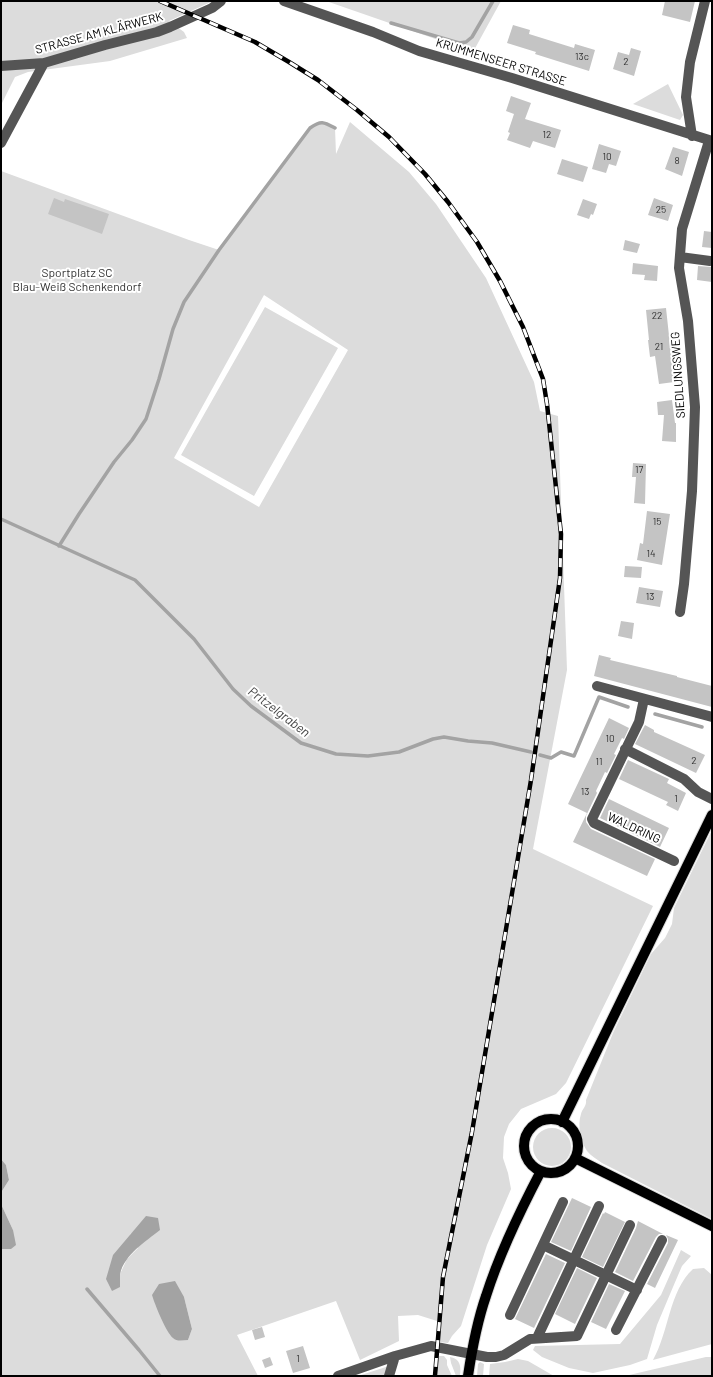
<!DOCTYPE html>
<meta charset="utf-8">
<style>
body{margin:0}
#map{position:relative;width:713px;height:1377px;overflow:hidden;background:#fff;font-family:Barlow,sans-serif}
canvas{display:block}
.frame{position:absolute;inset:0;border:2px solid #000;pointer-events:none}
</style>
<div id="map">
<canvas width="713" height="1377"></canvas>
<div class="frame"></div>
</div>
<script>
const ctx = document.querySelector('canvas').getContext('2d');
ctx.lineJoin = 'round';
function paint(path, color) {
  ctx.fillStyle = color;
  ctx.fill(path, 'evenodd');
}
function trace(path, color, width, dash) {
  ctx.strokeStyle = color;
  ctx.lineWidth = width;
  ctx.lineCap = dash ? 'butt' : 'round';
  ctx.setLineDash(dash || []);
  ctx.stroke(path);
}
function drawText(font, color, halo, rows, align = 'center') {
  ctx.font = font + ' Barlow,sans-serif';
  ctx.lineWidth = 4;
  ctx.setLineDash([]);
  ctx.textBaseline = 'middle';
  ctx.strokeStyle = halo;
  ctx.fillStyle = color;
  for (const [text, x, y, turn = 0] of rows) {
    ctx.save();
    ctx.translate(x, y);
    ctx.rotate((+turn || 0) * Math.PI / 180);
    ctx.textAlign = isNaN(turn) ? turn : align;
    if (halo) ctx.strokeText(text, 0, 0);
    ctx.fillText(text, 0, 0);
    ctx.restore();
  }
}
paint(new Path2D(`
 M 1,1 L 213,1 L 169,21 L 184,32 L 187,38 L 110,61 L 28,72 L 15,77 L 1,105 Z
 M 326,1 L 501,1 L 473,52 Z
 M 668,84 L 683,115 L 680,120 L 633,104 Z
 M 323,122 L 335,128 L 336,154 L 350,122 L 409,172 L 436,204 L 486,278 L 534,382 L 540,411 L 558,416 L 567,670 L 533,849 L 653,906 L 566,1083 L 556,1094 L 521,1109 L 509,1124 L 504,1137 L 503,1158 L 508,1173 L 511,1189 L 487,1245 L 461,1326 L 452,1336 L 448,1343 L 439,1342 L 441,1314 L 437,1321 L 418,1315 L 398,1316 L 399,1341 L 360,1360 L 336,1301 L 237,1335 L 258,1376 L 1,1376 L 1,1249 L 11,1249 L 13,1230 L 1,1204 L 2,1191 L 9,1180 L 6,1165 L 1,1159 L 1,171 L 189,240 L 219,250 L 310,128 L 317,123 ZM 264,295 L 348,350 L 259,507 L 174,458 ZM 131,1233 L 138,1248 L 127,1259 L 120,1274 ZM 184,1297 L 192,1329 L 188,1340 Z
 M 265,307 L 338,348 L 254,496 L 181,455 Z
 M 712,830 L 712,1219 L 602,1163 C 597,1159 591,1156 587,1151 C 581,1142 577,1125 581,1114 C 582,1109 587,1106 586,1100 L 613,1033 L 651,954 L 665,938 L 672,924 L 674,908 Z
 M533 1147a19 19 0 1 1 38 0a19 19 0 1 1-38 0Z
 M 681,1250 L 691,1256 L 682,1266 L 673,1287 L 657,1325 L 647,1359 L 630,1365 L 593,1373 L 569,1368 L 542,1357 L 533,1350 L 535,1346 L 620,1344 L 661,1295 Z
 M 704,1268 L 712,1275 L 712,1344 L 653,1360 C 669,1332 669,1291 693,1269 Z
 M 438,1356 L 444,1356 L 447,1360 L 447,1365 L 452,1376 L 438,1376 Z
 M 450,1357 C 461,1359 461,1367 460,1376 L 456,1376 L 451,1363 Z
 M 706,1357 L 712,1357 L 712,1376 L 625,1376 Z
 M 518,1359 L 528,1361 L 554,1376 L 489,1376 L 490,1364 L 505,1362 Z
 M 480,1362 L 484,1364 L 483,1376 L 477,1376 L 478,1364 Z
 M 389,1366 L 389,1376 L 358,1376 Z`), '#dcdcdc');
paint(new Path2D(`
 M 1,1159 L 6,1165 L 9,1180 L 2,1191 L 1,1198 Z
 M 1,1204 L 13,1230 L 16,1245 L 11,1249 L 1,1249 Z
 M 146,1216 L 158,1218 L 160,1230 C 145,1242 125,1254 120,1274 C 120,1278 120,1283 120,1287 L 112,1291 L 106,1279 L 113,1255 Z
 M 175,1281 L 184,1297 L 192,1329 L 188,1340 C 183,1340 177,1342 173,1338 C 166,1332 155,1305 152,1295 L 159,1284 Z`), '#a3a3a3');
trace(new Path2D(`
 M 391,23 L 459,43 L 466,42 L 472,37 L 493,1
 M 1,519 L 135,580 L 194,639 L 233,689 L 251,706 L 301,743 L 336,754 L 368,756 L 399,752 L 433,739 L 444,737 L 468,741 L 492,743 L 531,752
 M 59,546 L 79,514 L 114,462 L 132,440 L 146,419 L 159,379 L 173,329 L 184,302 L 219,250 L 310,128 C 321,120 324,122 335,128
 M 655,714 L 702,727
 M 540,755 L 551,758 L 561,752 L 574,756 L 599,697 L 628,707
 M 87,1289 L 139,1350 L 160,1376`), '#a3a3a3', 3.5);
paint(new Path2D(`
 M 665,1 L 695,1 L 690,22 L 662,15 Z
 M 513,25 L 530,30 L 529,34 L 574,48 L 575,44 L 595,50 L 589,71 L 535,54 L 536,52 L 507,43 Z
 M 631,48 L 641,51 L 634,76 L 613,69 L 618,52 L 629,55 Z
 M 511,96 L 531,103 L 525,119 L 561,130 L 555,148 L 533,141 L 530,148 L 507,140 L 510,133 L 508,132 L 514,114 L 506,111 Z
 M 599,144 L 621,151 L 616,166 L 609,164 L 606,173 L 592,169 Z
 M 673,147 L 689,152 L 682,176 L 665,169 Z
 M 562,159 L 588,167 L 583,182 L 557,174 Z
 M 54,198 L 64,202 L 65,199 L 109,214 L 102,234 L 48,214 Z
 M 654,198 L 673,205 L 668,221 L 648,215 Z
 M 583,199 L 597,204 L 593,215 L 591,214 L 589,219 L 577,215 Z
 M 704,231 L 712,232 L 712,248 L 702,247 Z
 M 625,240 L 640,244 L 637,253 L 623,250 Z
 M 633,263 L 658,266 L 657,281 L 644,280 L 645,275 L 632,274 Z
 M 698,266 L 712,267 L 712,282 L 697,280 Z
 M 666,308 L 674,382 L 659,384 L 655,356 L 650,357 L 648,340 L 649,340 L 646,310 Z
 M 672,400 L 675,423 L 676,423 L 676,442 L 662,441 L 664,415 L 658,415 L 657,402 Z
 M 633,463 L 646,464 L 645,504 L 634,503 L 636,477 L 632,477 Z
 M 647,511 L 670,514 L 662,565 L 637,560 L 640,543 L 643,544 Z
 M 625,566 L 642,567 L 641,578 L 624,577 Z
 M 639,587 L 663,591 L 660,607 L 636,603 Z
 M 621,621 L 634,623 L 632,639 L 618,636 Z
 M 599,655 L 611,658 L 610,660 L 677,676 L 677,677 L 712,686 L 712,707 L 594,676 Z
 M 609,718 L 629,728 L 624,739 L 622,738 L 614,754 L 616,755 L 607,773 L 605,772 L 596,791 L 597,793 L 586,816 L 586,822 L 591,829 L 655,859 L 647,876 L 573,842 L 587,813 L 568,804 Z
 M 645,725 L 654,730 L 654,732 L 705,755 L 696,773 L 635,744 Z
 M 628,760 L 669,779 L 667,783 L 686,793 L 678,811 L 666,805 L 668,802 L 619,779 Z
 M 609,799 L 669,828 L 660,847 L 600,818 Z
 M 572,1198 L 591,1207 L 571,1251 L 551,1242 Z
 M 605,1212 L 625,1222 L 603,1267 L 582,1257 L 603,1213 L 604,1214 Z
 M 638,1221 L 663,1234 L 659,1234 L 656,1237 L 633,1281 L 615,1272 L 636,1228 Z
 M 666,1235 L 678,1240 L 655,1288 L 647,1284 L 668,1243 L 668,1239 Z
 M 546,1254 L 565,1263 L 534,1328 L 515,1319 Z
 M 577,1268 L 597,1278 L 575,1324 L 555,1314 Z
 M 609,1284 L 625,1291 L 606,1329 L 591,1322 Z
 M 262,1327 L 265,1337 L 255,1340 L 252,1330 Z
 M 303,1346 L 310,1368 L 293,1373 L 286,1351 Z
 M 270,1357 L 273,1365 L 265,1368 L 262,1360 Z`), '#c4c4c4');
const major = new Path2D(`
 M524 1146a27 27 0 1 1 54 0a27 27 0 1 1-54 0Z
 M 562,1122 L 712,815
 M 575,1158 L 712,1226
 M 468,1376 C 472,1349 477,1322 486,1296 C 500,1252 520,1211 541,1171`);
trace(major, '#dbdbdb', 12);
trace(new Path2D(`
 M 284,1 L 373,32 L 419,51 L 512,78 L 712,141
 M 1,66 L 44,63 L 105,45 L 157,32 L 170,27 L 212,8 L 221,1
 M 692,136 L 686,97 L 690,62 L 705,1
 M 1,143 L 44,63
 M 680,257 L 710,261
 M 680,612 L 684,584 L 692,491 L 695,407 L 688,321 L 679,268 L 682,229 L 709,141
 M 597,686 L 712,717
 M 644,699 L 639,722 L 592,819 L 594,823 L 674,861
 M 625,749 L 684,779 L 698,792 L 712,799
 M 543,1245 L 637,1290
 M 510,1315 L 563,1202
 M 616,1330 L 662,1240
 M 537,1338 L 599,1206
 M 338,1376 L 395,1356
 M 389,1376 L 395,1356 L 431,1346 L 487,1357 L 496,1357 L 504,1355 L 530,1339 L 577,1336 L 630,1225`), '#555', 10);
trace(major, '#000', 10);
const rail = new Path2D(`
 M 160,1 L 255,42 L 289,62 L 318,80 L 357,110 L 389,137 L 425,174 L 448,202 L 477,242 L 500,281 L 523,327 L 543,379 L 547,404 L 561,534 L 560,578 L 531,780 L 472,1132 L 443,1277 L 435,1376`);
trace(rail, '#000', 4.5);
trace(rail, '#fff', 3, [9]);
drawText('10px', '#313131', null, [
 ["13c",582,57],
 ["2",626,62],
 ["12",547,135],
 ["10",607,157],
 ["8",677,161],
 ["25",661,210],
 ["22",657,316],
 ["21",659,347],
 ["17",639,470],
 ["15",657,522],
 ["14",651,554],
 ["13",650,597],
 ["10",610,739],
 ["2",694,761],
 ["11",599,762],
 ["13",585,792],
 ["1",676,799],
 ["1",298,1359]
]);
drawText('12px', '#000', '#fff', [
 ["STRASSE AM KLÄRWERK",99,33,-15],
 ["KRUMMENSEER STRASSE",501,62,17],
 ["SIEDLUNGSWEG",678,375,-94],
 ["WALDRING",634,828,25]
]);
drawText('12px', '#333', '#fff', [
 ["Sportplatz SC",77,273],
 ["Blau-Weiß Schenkendorf",77,287]
]);
drawText('italic 13px', '#444', '#fff', [
 ["Pritzelgraben",279,712,37]
]);
</script>
